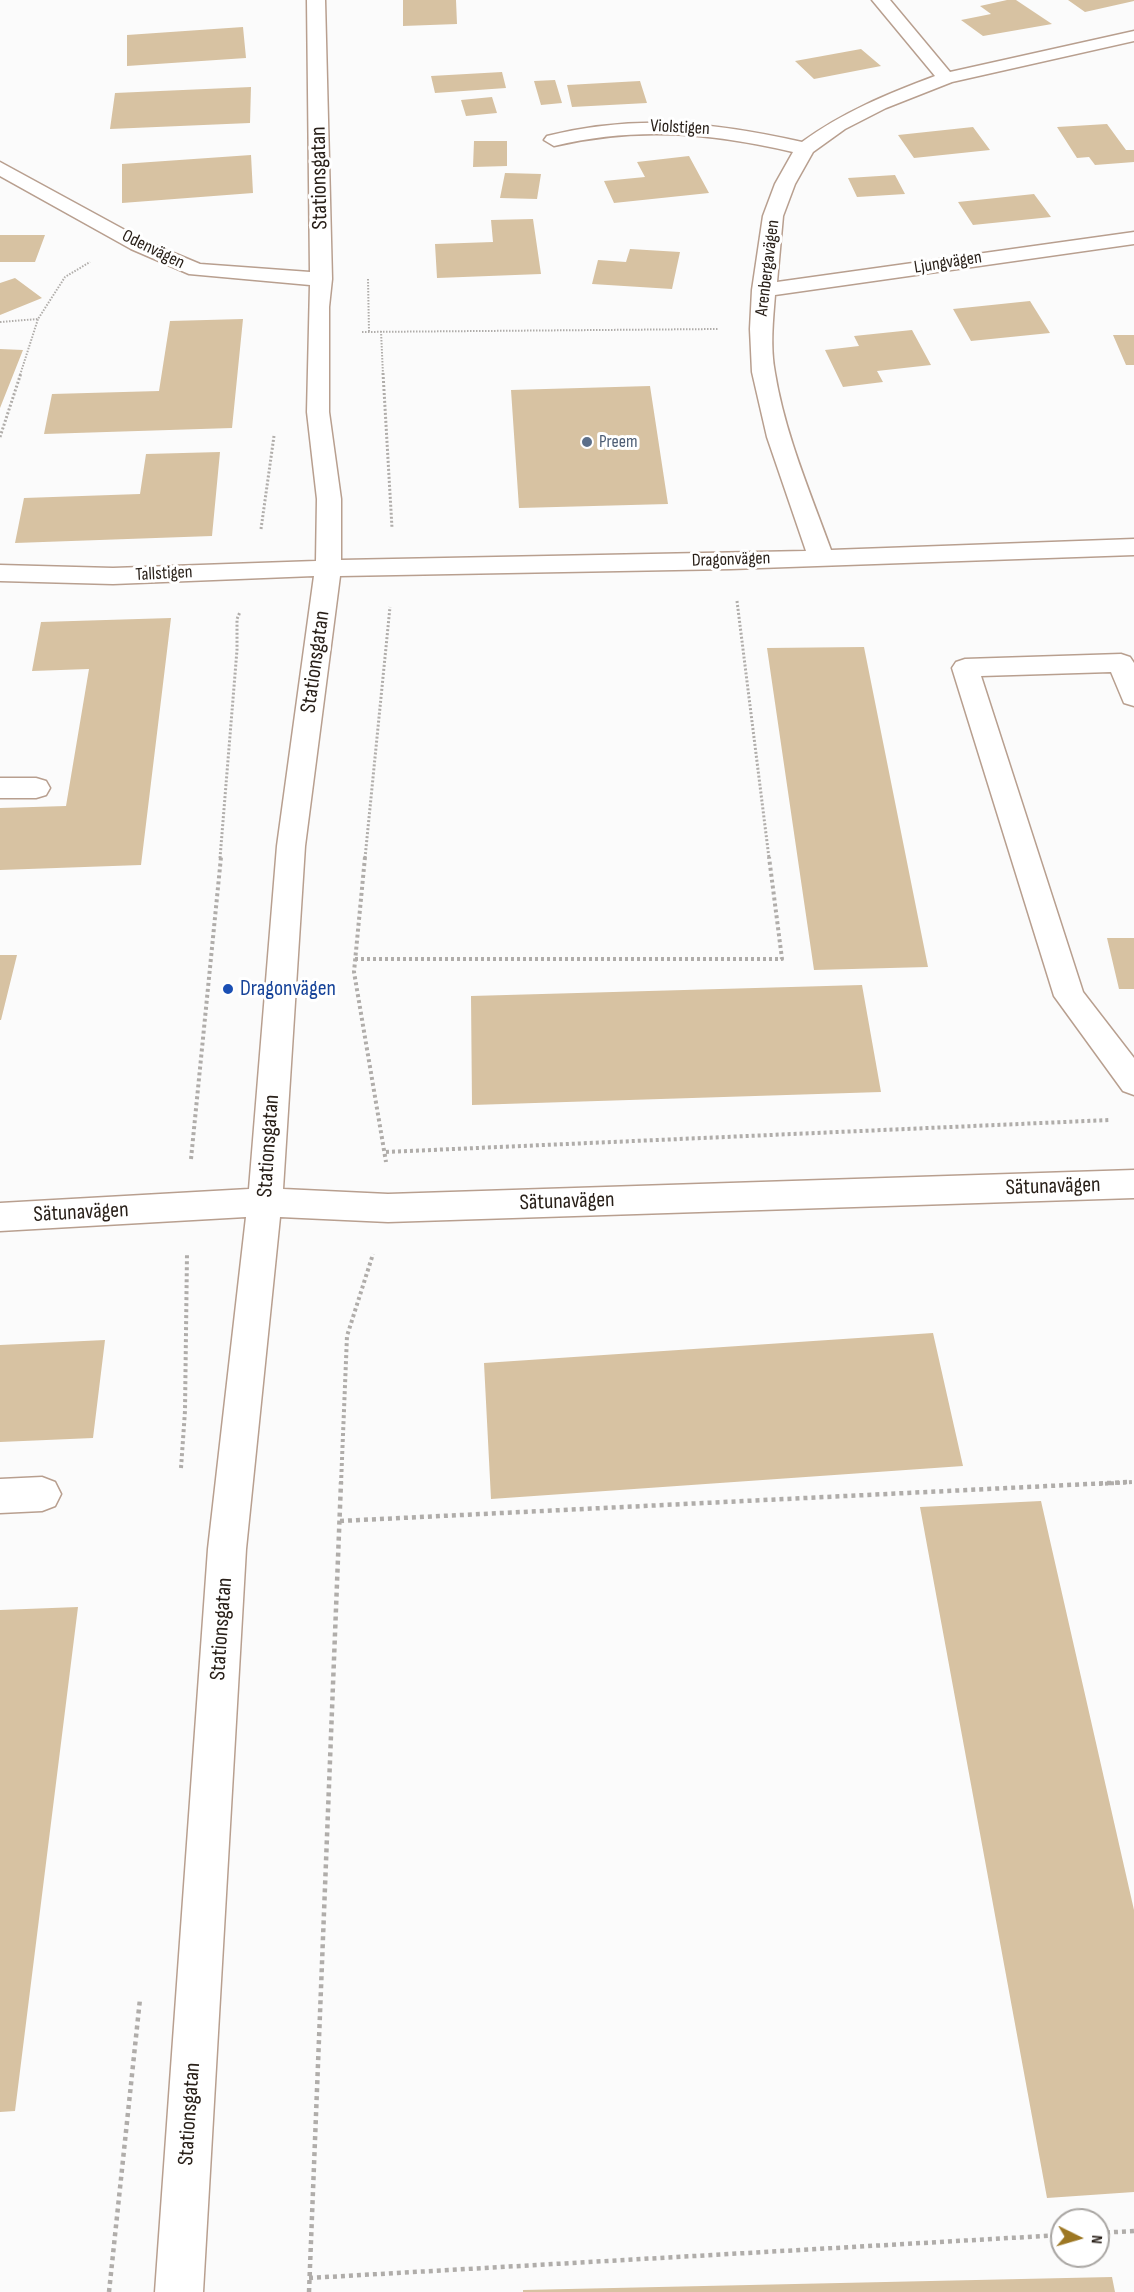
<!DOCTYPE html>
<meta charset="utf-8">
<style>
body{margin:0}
#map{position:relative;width:1134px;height:2292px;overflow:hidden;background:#fbfbfb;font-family:"Sofia Sans Condensed",sans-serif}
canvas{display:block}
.north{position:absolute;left:1050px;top:2208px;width:60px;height:60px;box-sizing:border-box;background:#fff;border:2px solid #a9a6a3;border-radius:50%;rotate:95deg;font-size:16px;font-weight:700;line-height:24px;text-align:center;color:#292019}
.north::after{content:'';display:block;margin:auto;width:21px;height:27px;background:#9d7723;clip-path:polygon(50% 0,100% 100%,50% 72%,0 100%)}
</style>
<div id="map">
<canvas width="1134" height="2292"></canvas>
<div class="north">N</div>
</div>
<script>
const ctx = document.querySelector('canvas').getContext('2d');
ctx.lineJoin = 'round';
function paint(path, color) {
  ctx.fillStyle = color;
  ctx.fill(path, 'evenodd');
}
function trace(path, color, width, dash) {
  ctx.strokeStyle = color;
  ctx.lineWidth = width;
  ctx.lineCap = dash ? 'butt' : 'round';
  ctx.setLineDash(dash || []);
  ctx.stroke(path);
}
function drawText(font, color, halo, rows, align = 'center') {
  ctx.font = font + ' "Sofia Sans Condensed",sans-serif';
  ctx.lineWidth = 6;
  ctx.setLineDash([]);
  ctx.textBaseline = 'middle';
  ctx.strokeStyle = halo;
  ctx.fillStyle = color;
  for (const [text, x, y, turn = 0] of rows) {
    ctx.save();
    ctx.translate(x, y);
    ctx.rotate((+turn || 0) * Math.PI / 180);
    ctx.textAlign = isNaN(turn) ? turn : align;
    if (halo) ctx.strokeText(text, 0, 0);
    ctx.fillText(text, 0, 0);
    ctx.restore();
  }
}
paint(new Path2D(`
 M 403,0 L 456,0 L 457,24 L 403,26 Z
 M 1007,0 L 1016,0 L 1052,24 L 983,36 L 961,20 L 991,14 L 980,6 Z
 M 1068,0 L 1134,0 L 1134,1 L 1085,12 Z
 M 243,27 L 246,58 L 127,66 L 127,35 Z
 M 861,49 L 881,66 L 814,79 L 795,61 Z
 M 502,72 L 506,88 L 435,93 L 431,76 Z
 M 555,80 L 562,103 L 541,105 L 534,81 Z
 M 640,81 L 647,103 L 572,107 L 567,85 Z
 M 251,87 L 250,123 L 110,129 L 115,93 Z
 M 492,97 L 497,113 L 466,116 L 461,100 Z
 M 1107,124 L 1126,150 L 1134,150 L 1134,162 L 1095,165 L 1089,157 L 1077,158 L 1057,127 Z
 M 973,127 L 990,150 L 914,158 L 898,135 Z
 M 474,141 L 507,141 L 507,166 L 473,167 Z
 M 251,155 L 253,193 L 122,203 L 122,164 Z
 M 689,156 L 709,193 L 614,203 L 604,181 L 645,177 L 637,162 Z
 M 505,173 L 541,174 L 537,199 L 500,198 Z
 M 895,175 L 905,194 L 857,197 L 848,178 Z
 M 1034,194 L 1051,217 L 973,225 L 958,202 Z
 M 533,219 L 541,274 L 437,278 L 435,244 L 493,242 L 491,220 Z
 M 0,235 L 45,235 L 35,262 L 0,262 Z
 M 630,249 L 680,252 L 672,289 L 592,284 L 598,260 L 626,262 Z
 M 15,278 L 42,298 L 0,315 L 0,283 Z
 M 1030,301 L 1050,333 L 971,341 L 953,309 Z
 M 243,319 L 232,428 L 44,434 L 52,394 L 159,391 L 170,321 Z
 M 912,330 L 931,365 L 877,371 L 883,382 L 843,387 L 825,350 L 859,346 L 854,336 Z
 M 1113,335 L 1134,335 L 1134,365 L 1126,365 Z
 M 0,349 L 23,350 L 0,408 Z
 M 650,386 L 668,504 L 519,508 L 511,390 Z
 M 220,452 L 212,536 L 15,543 L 24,498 L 140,494 L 146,454 Z
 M 171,618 L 141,865 L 0,870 L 0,808 L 66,806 L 89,669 L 32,671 L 41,622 Z
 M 864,647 L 928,967 L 814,970 L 767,648 Z
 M 1107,938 L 1134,938 L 1134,989 L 1119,989 Z
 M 0,955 L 17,955 L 1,1020 L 0,1020 Z
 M 862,985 L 881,1092 L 472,1105 L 471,996 Z
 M 933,1333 L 963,1466 L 491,1499 L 484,1363 Z
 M 105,1340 L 93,1438 L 0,1442 L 0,1345 Z
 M 1041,1501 L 1134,1910 L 1134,2192 L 1047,2198 L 920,1507 Z
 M 78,1607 L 15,2111 L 0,2112 L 0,1610 Z
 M 1112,2277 L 1115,2292 L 523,2292 L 523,2290 Z`), '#d7c2a2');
const minor = new Path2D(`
 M 307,0 L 325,0 L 332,279 L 329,307 L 329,412 L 341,499 L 341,560 L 806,551 L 767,437 L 752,372 L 750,329 L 752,290 L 763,216 L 775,184 L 793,152 C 710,133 638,126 554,146 L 544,140 L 547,136 C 637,114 712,122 802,142 C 843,112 887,94 935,76 L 872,0 L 890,0 L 950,72 L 1134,31 L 1134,41 L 952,82 L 886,108 L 845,129 L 813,152 L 795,184 L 783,216 L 777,282 L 1134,232 L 1134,244 L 775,295 C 773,320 770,347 775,373 C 785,434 810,492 831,550 L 1134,539 L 1134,555 L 731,569 L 340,576 L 305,846 L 283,1189 L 388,1194 L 1134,1170 L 1134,1198 L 388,1222 L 280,1217 L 246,1549 L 203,2292 L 155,2292 L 208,1549 L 246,1217 L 0,1231 L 0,1203 L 249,1189 L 277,846 L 314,576 L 113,584 L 0,581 L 0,565 L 113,568 L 316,561 L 317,499 L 307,412 L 310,285 L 189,274 L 131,249 L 0,176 L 0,162 L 145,241 L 200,264 L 310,272 Z
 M 1121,654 L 1130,657 L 1134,663 L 1134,706 L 1124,703 L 1111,672 L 981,676 L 1083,992 L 1134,1058 L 1134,1095 L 1123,1091 L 1054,996 L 952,668 L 956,662 L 965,659 Z
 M 0,778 L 36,778 L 46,781 L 50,788 L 46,795 L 36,798 L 0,798 Z
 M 42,1477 L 55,1482 L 61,1494 L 55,1506 L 42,1511 L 0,1513 L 0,1479 Z`);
trace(minor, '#b89f8f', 3);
trace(new Path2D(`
 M 368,279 L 369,332
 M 0,322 L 38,319 L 65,277 L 90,262
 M 381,331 L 383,375
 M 362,332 L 718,329
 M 20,375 L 38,319`), '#b0adaa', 2, [1.5, 1.5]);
trace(new Path2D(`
 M 383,373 L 392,528
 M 0,437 L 21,373
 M 261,529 L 274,436
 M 737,601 L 769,858
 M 220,858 L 237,650 L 237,619 L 240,612
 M 365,858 L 390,607`), '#b0adaa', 3, [2, 2]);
trace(new Path2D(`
 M 365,857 L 354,972 L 386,1162
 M 355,959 L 782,959 L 769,857
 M 386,1152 L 1109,1120
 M 191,1159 L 221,857
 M 181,1468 L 185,1411 L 187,1254
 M 341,1484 L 347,1336 L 373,1254
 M 1099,1484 L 1134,1482`), '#b0adaa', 4, [3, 3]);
trace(new Path2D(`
 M 340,1521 L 1129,1482
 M 1098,2233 L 1134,2231
 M 309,2278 L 1062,2235
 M 109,2292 L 140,1999
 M 309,2292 L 341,1482`), '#b0adaa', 4.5, [4, 4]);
paint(minor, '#fff');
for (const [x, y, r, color] of [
 [587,442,6,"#5c6f8a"],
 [228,989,6,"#1a4fb4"]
]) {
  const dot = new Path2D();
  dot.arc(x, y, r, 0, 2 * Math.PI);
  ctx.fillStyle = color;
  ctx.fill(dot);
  trace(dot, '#fff', 2);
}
drawText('18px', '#292019', '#fff', [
 ["Violstigen",680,128,3],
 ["Odenvägen",153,250,26],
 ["Ljungvägen",948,263,-9],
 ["Arenbergavägen",768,268,-83],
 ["Dragonvägen",731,560,-2],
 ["Tallstigen",164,574,-3]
]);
drawText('18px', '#4e5e75', '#fff', [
 ["Preem",599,442]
], 'left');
drawText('22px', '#292019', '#fff', [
 ["Stationsgatan",320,178,-91],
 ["Stationsgatan",316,662,-82],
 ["Stationsgatan",269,1146,-86],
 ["Sätunavägen",1053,1187,-2],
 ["Sätunavägen",567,1202,-2],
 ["Sätunavägen",81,1213,-3],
 ["Stationsgatan",222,1629,-86],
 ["Stationsgatan",190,2114,-86]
]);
drawText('22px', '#164399', '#fff', [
 ["Dragonvägen",240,989]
], 'left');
</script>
